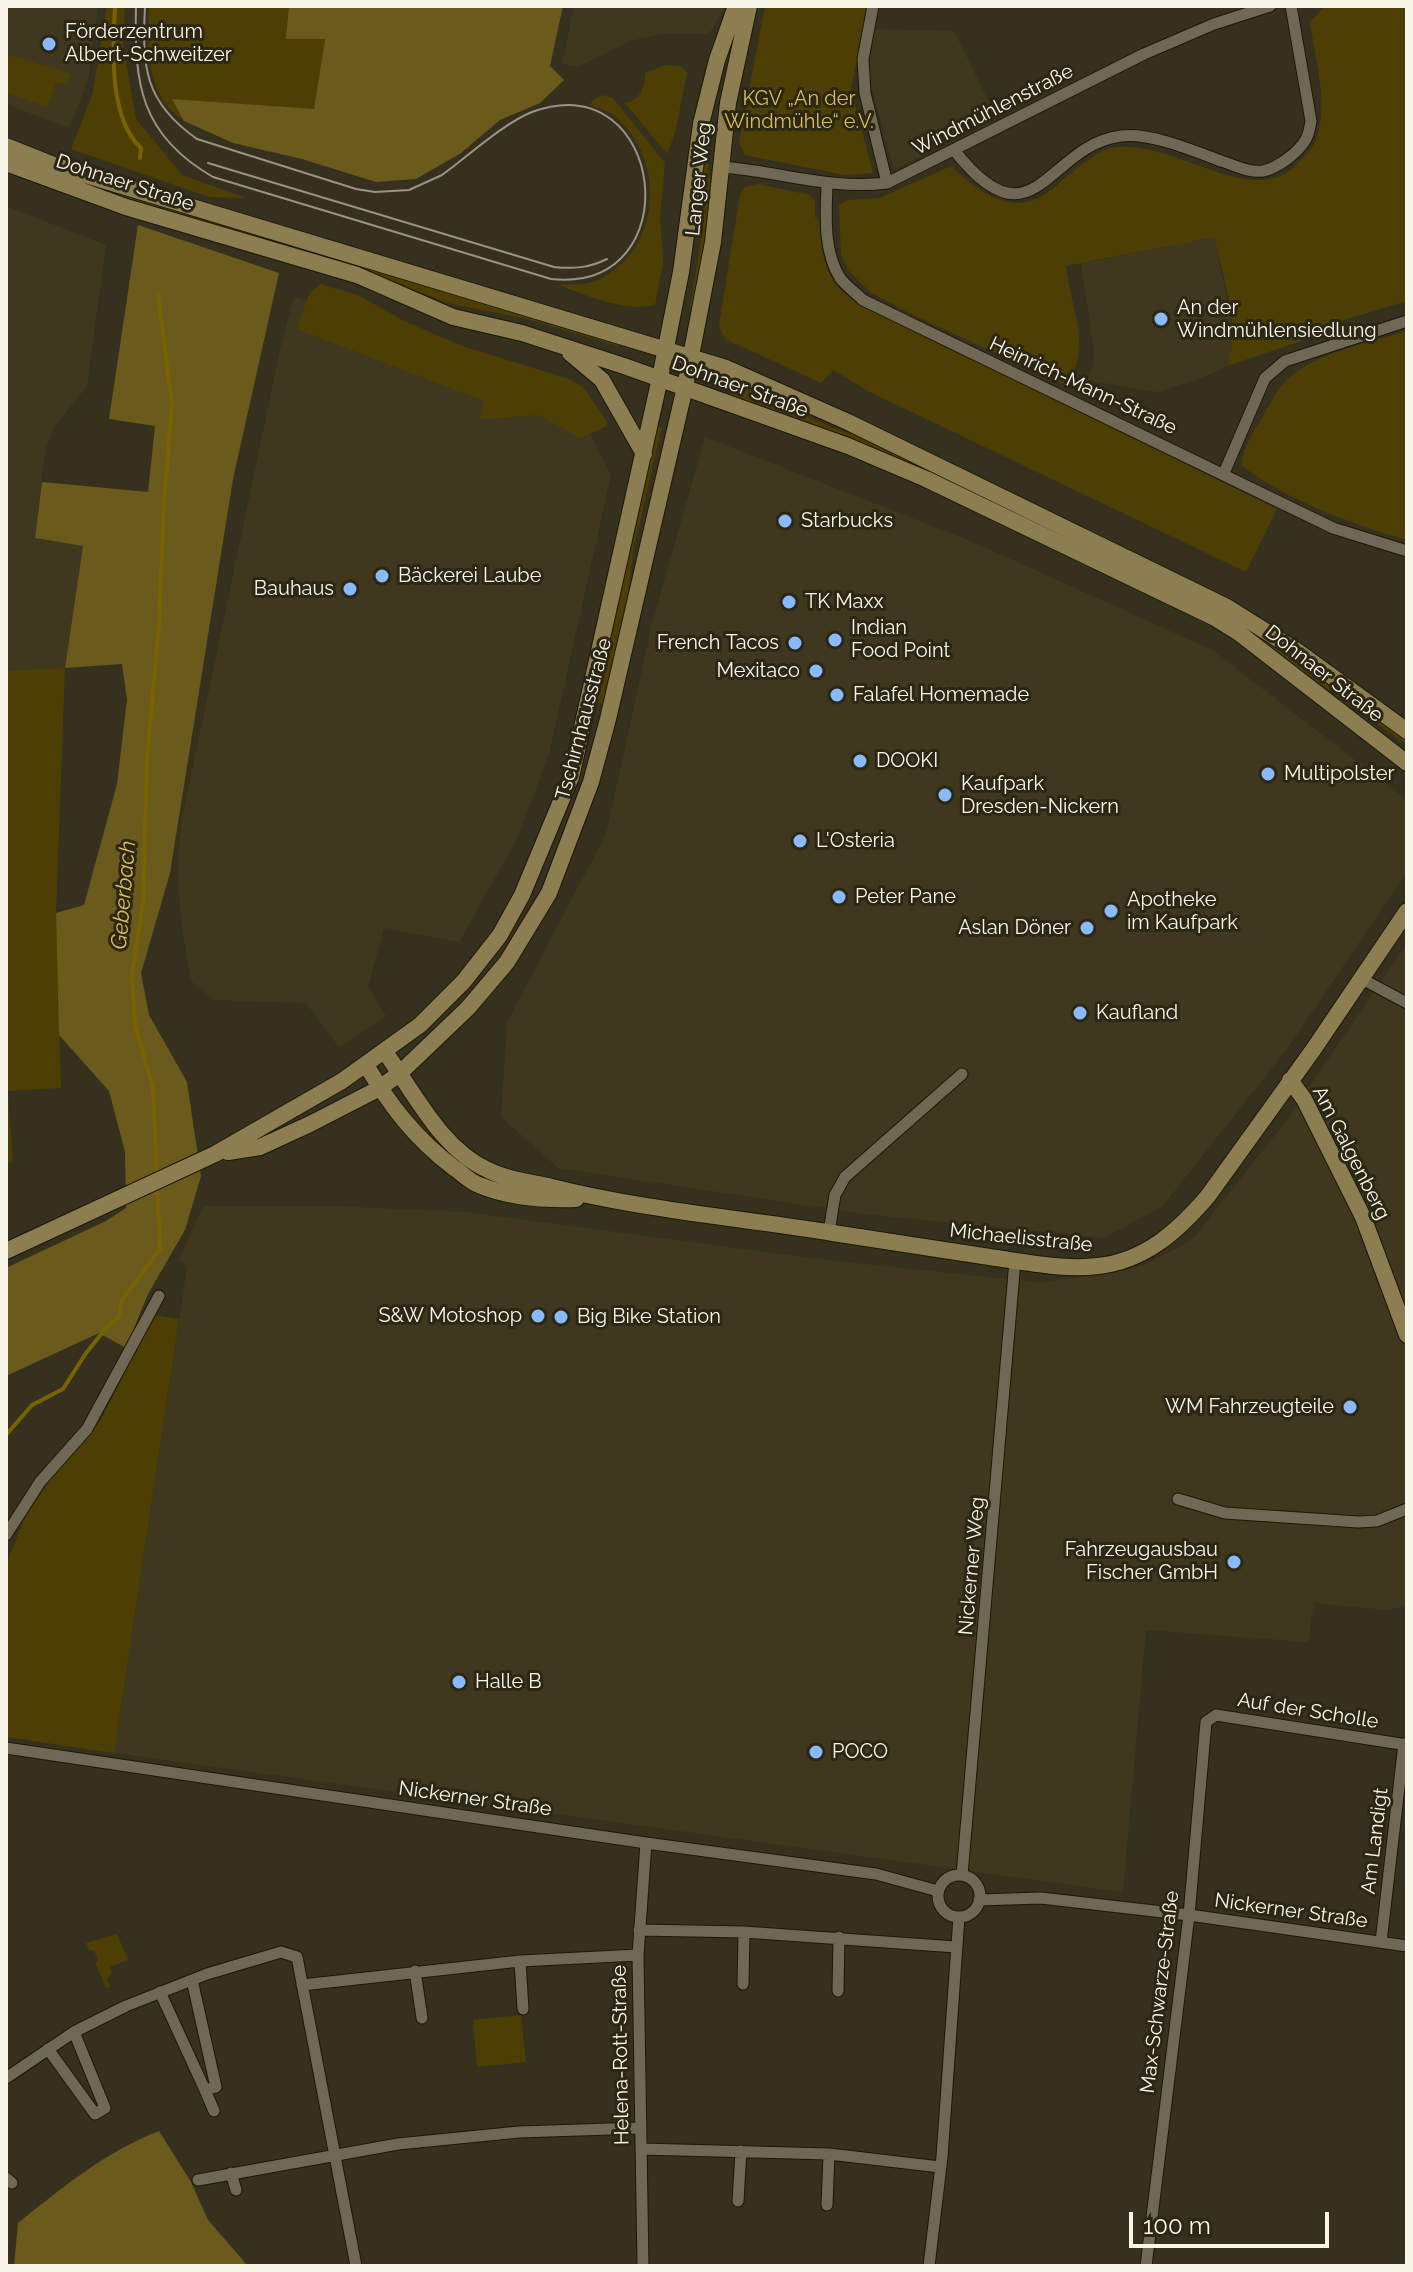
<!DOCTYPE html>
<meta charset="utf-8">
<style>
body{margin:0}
#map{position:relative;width:1413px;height:2272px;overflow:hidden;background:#36311e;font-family:Raleway,sans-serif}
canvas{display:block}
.frame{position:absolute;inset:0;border:8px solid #f8f5e9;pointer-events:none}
.scale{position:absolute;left:1129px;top:2212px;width:200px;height:36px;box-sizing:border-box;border:4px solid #f8f5e9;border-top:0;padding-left:10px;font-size:24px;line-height:28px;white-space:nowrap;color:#f8f5e9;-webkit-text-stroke:6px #2c2715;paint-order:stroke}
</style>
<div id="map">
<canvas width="1413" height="2272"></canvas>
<div class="frame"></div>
<div class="scale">100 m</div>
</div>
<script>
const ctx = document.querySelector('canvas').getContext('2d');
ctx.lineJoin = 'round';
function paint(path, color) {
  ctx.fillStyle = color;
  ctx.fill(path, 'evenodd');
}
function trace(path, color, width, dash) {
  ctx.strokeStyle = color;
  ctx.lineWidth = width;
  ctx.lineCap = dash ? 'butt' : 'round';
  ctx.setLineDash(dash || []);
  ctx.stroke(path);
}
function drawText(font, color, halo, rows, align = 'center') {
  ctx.font = font + ' Raleway,sans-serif';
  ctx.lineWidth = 6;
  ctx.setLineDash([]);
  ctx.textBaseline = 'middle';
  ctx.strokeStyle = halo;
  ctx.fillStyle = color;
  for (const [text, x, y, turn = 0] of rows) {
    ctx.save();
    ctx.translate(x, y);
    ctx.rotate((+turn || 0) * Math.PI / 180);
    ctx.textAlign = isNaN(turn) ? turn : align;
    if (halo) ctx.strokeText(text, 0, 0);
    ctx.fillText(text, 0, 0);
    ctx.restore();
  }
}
paint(new Path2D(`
 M 6,6 L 98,6 L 88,81 L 69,128 L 6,104 Z
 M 574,6 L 725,6 L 709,34 L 661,34 L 630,41 L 577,67 L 562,64 Z
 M 874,29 L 954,31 L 996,116 L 894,170 L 867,72 Z
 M 6,206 L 106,245 L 87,386 L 55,426 L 45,451 L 35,537 L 83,545 L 65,668 L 6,671 Z
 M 1214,236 L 1232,324 L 1233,349 L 1227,366 L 1204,377 L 1157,392 L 1087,380 L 1093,365 L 1094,350 L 1081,264 Z
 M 294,297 L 504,372 L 574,402 L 611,475 L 549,754 L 517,839 L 459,942 L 384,928 L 368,987 L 386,1016 L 339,1047 L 306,1003 L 213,1000 L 191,981 L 181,922 L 178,871 L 181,824 L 281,345 Z
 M 705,437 L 973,542 L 1212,650 L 1407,800 L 1407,872 L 1287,1049 L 1162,1207 L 1104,1238 L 865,1214 L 558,1168 L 501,1117 L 507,1022 L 606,834 L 653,620 Z
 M 1407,943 L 1407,1606 L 1386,1610 L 1314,1603 L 1308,1642 L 1146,1630 L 1123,1892 L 114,1753 L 187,1267 L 179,1260 L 203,1206 L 332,1206 L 466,1212 L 818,1259 L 1042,1283 L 1140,1267 L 1191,1241 L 1287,1120 Z`), '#3f381e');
paint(new Path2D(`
 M 107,6 L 125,6 L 123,44 L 136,119 L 182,175 L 246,198 L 209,197 L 71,149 L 92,96 Z
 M 149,6 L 346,6 L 325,39 L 314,110 L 173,99 L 184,121 C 145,95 147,48 149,6 Z
 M 765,6 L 868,6 L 851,89 L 873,173 L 845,175 L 745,155 L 739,142 Z
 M 1336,6 L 1407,6 L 1407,301 L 1334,323 L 1325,333 L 1227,366 C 1242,327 1223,277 1214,237 L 1066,266 C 1072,315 1090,336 1069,387 L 909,313 L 870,292 L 848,270 L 841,254 L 839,205 L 848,200 L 880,198 L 951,166 C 972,187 1005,213 1037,199 C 1050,193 1063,179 1075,170 C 1085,162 1099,150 1111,148 C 1169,136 1253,211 1296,165 C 1302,159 1311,151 1315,142 C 1330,106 1315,60 1310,22 L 1323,8 Z
 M 6,54 L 71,74 L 67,85 L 56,82 L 47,107 L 6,93 Z
 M 665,65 L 682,67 L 687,73 L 675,133 L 667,154 L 625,103 C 641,100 645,87 645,73 Z
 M 602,95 L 613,98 L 665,163 L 660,217 L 663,263 L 655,305 C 621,312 590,296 558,285 C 570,284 585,285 595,281 C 662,253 668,158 613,115 C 607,110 598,108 590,105 L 593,100 Z
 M 706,131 L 711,132 L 708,169 L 712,191 L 696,309 L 690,307 L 703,228 L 702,183 Z
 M 758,184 L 810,195 L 815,202 L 815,217 L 819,221 C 822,259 824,280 857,303 L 1277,509 L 1246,572 L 870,392 L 833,370 L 821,383 L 725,339 L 719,326 L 740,194 L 745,187 Z
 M 101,187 L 620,341 L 618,346 L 527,319 L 448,303 L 357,267 L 99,190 Z
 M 320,284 L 358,295 L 404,321 L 462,346 L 572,380 L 585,389 L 607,422 L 607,426 L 580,438 L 539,415 L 480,419 L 484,401 L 297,329 L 309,294 Z
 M 1407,331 L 1407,540 C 1350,523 1290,502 1242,466 C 1241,452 1253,432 1260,421 C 1268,409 1274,394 1283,384 C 1309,354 1370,342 1407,331 Z
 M 733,382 L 835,429 L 873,441 L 1221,609 L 1271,639 L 1407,738 L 1407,745 L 1219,612 L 919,468 L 870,446 L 729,394 Z
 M 657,427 L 662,427 L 633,551 L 627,604 L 604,704 L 593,701 Z
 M 65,668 L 56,913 L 61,1088 L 8,1091 L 13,1162 L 6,1163 L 6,671 Z
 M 154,1315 L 179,1319 L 114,1753 L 6,1737 L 6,1565 L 25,1517 L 54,1474 L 101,1420 Z
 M 117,1934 L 128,1960 L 110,1967 L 112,1974 L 107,1978 L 110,1987 L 106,1988 L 95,1963 L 98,1961 L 94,1950 L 89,1950 L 86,1943 Z
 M 521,2015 L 526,2062 L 477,2067 L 473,2020 Z`), '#4d3f04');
paint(new Path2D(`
 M 289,6 L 563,6 L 550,66 L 564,80 L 540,103 L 500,120 L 461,153 L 416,179 L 376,182 L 302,159 L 233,143 L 184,121 L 172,99 L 314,109 L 325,39 L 286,39 Z
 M 138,225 L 279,273 L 233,479 L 170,873 L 141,973 L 149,1015 L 187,1082 L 201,1176 L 185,1230 L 148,1294 L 126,1348 L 99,1333 L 6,1376 L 6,1268 L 106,1221 L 126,1208 L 125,1152 L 109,1091 L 59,1035 L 56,913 L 84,905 L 117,784 L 127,700 L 122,664 L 65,668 L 83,546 L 35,538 L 42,482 L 148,492 L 155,426 L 109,419 Z
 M 159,2131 L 191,2182 L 208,2220 L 248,2266 L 14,2266 L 18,2223 C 63,2187 105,2152 159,2131 Z`), '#6a5a1c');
trace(new Path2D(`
 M 115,6 C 113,47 108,118 141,148 L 140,158
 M 157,1178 L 153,1088 L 135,1025 L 132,974 L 143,903 L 147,758 L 159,623 L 164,504 L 172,404 L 158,295
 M 6,1435 L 32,1405 L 63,1389 L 86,1353 L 107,1327 L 119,1317 L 122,1300 L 160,1249 L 157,1187`), '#786302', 4);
const street = new Path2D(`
 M 873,6 L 863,59 L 865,93 L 887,183
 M 954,150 C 1034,252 1047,145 1121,136 C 1150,132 1194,151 1221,161 C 1234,165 1249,173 1263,171 C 1278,168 1299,152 1306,139 C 1309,134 1310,127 1311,121 L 1291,6
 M 721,167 C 778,171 830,190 887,183 L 1144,54 L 1214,24 L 1270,6
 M 827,184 C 826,215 823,250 840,278 C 846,286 856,293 863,300 L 1333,528 L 1407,551
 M 1224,473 L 1265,378 L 1285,361 L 1407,321
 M 1362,979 L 1407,1003
 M 829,1232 L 835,1195 L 845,1177 L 962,1074
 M 1178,1499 L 1225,1513 L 1358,1522 L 1377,1521 L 1407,1509
 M 6,1535 L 40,1482 L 87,1429 L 159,1296
 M 6,1748 L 646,1843 L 876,1874 L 938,1891
 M 962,1875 L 1015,1261
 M938 1896a21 21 0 1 1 42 0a21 21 0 1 1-42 0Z
 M 979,1900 L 1041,1898 L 1189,1915 L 1407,1946
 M 639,1930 L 744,1932 L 956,1947
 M 1381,1942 L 1404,1744
 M 520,1961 L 523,2009
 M 415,1971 L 422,2018
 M 743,1984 L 744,1932
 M 302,1985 L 520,1961 L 638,1955
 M 838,1991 L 839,1937
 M 160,1992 L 205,2090 L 216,2087 L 192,1980
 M 48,2049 L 95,2114 L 105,2108 L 74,2032
 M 6,2078 L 74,2032 L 126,2006 L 207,1974 L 281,1952 L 297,1957 L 356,2266
 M 205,2090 L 214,2111
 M 641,2149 L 829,2154 L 940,2167
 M 231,2173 L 236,2190
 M 6,2178 L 12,2183
 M 198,2180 L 398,2144 L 519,2132 L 640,2128
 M 738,2201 L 741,2151
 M 827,2205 L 829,2154
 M 643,2266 L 638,1955 L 646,1843
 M 929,2266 L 942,2157 L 959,1917
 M 1146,2266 L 1189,1915 L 1206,1722 L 1216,1715 L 1407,1745`);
const secondary = new Path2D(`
 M 6,146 L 56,166 L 726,368 L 848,422 L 1227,607 L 1297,651 L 1407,731
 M 6,163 L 126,207 L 357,275 L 453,317 L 522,333 L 624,366 L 848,446 L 926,479 L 1215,618 L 1239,633 L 1407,763
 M 570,353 L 602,380 L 644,454
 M 385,1052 C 414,1092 441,1149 488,1170 C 508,1180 530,1182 552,1187 C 644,1210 739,1218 833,1233 C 887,1241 941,1250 996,1258 C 1029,1263 1065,1270 1098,1266 C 1145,1261 1178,1231 1208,1196 L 1313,1050 L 1407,911
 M 366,1065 C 391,1107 415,1138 454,1168 C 462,1173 470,1182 479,1185 C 510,1198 544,1200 576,1199
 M 1290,1080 L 1304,1099 L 1363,1217 L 1407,1335
 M 228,1152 L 260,1147 L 310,1124 L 380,1088 L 400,1073 L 468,1008 L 507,962 L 549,893 L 591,782 L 608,719 L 685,387 L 713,242 L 728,103 L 749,6
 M 6,1251 L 215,1154 L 342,1081 L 420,1025 L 464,981 L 500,935 L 522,895 L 571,777 L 660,378 L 681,272 L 701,124 L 717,60 L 736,6`);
trace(street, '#1d1807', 13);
trace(secondary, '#1d1807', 18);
trace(street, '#6e6854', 11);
trace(secondary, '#8c7e50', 16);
trace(new Path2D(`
 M 136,6 C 134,84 140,135 213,177 L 551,279 C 692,294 666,63 532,112 C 504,123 467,157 442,175 L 409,190 L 375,192 L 356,189 L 197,139 C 144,102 142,67 145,6
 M 208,163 L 554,267 C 573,269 589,268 607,259`), '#989485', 2);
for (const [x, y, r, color] of [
 [49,44,8,"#88bafc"],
 [1161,319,8,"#88bafc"],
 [785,521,8,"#88bafc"],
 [382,576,8,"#88bafc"],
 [350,589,8,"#88bafc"],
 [789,602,8,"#88bafc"],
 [835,640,8,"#88bafc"],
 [795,643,8,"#88bafc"],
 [816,671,8,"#88bafc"],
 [837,695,8,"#88bafc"],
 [860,761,8,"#88bafc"],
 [1268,774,8,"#88bafc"],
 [945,795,8,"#88bafc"],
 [800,841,8,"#88bafc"],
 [839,897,8,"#88bafc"],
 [1111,911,8,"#88bafc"],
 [1087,928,8,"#88bafc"],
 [1080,1013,8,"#88bafc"],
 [538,1316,8,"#88bafc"],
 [561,1317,8,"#88bafc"],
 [1350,1407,8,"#88bafc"],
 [1234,1562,8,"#88bafc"],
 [459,1682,8,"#88bafc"],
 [816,1752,8,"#88bafc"]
]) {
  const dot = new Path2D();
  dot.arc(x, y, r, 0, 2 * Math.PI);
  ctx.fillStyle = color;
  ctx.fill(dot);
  trace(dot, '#2c2715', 3);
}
drawText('20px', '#f8f5e9', '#2c2715', [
 ["Förderzentrum",65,32],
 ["Albert-Schweitzer",65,55],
 ["An der",1177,308],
 ["Windmühlensiedlung",1177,331],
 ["Starbucks",801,521],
 ["Bäckerei Laube",398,576],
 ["Bauhaus",334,589,"right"],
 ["TK Maxx",805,602],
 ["Indian",851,628],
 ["Food Point",851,651],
 ["French Tacos",779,643,"right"],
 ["Mexitaco",800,671,"right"],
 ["Falafel Homemade",853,695],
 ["DOOKI",876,761],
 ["Multipolster",1284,774],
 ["Kaufpark",961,784],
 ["Dresden-Nickern",961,807],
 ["L'Osteria",816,841],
 ["Peter Pane",855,897],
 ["Apotheke",1127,900],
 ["im Kaufpark",1127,923],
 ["Aslan Döner",1071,928,"right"],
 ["Kaufland",1096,1013],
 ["S&W Motoshop",522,1316,"right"],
 ["Big Bike Station",577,1317],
 ["WM Fahrzeugteile",1334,1407,"right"],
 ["Fahrzeugausbau",1218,1550,"right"],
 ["Fischer GmbH",1218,1573,"right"],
 ["Halle B",475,1682],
 ["POCO",832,1752]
], 'left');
drawText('20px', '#dcbe4f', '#2c2715', [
 ["KGV „An der",799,99],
 ["Windmühle“ e.V.",799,122]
]);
drawText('20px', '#f8f5e9', '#2c2715', [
 ["Windmühlenstraße",993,110,-27],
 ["Langer Weg",699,179,-84],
 ["Dohnaer Straße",125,183,18],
 ["Heinrich-Mann-Straße",1083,386,25],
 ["Dohnaer Straße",740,387,20],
 ["Dohnaer Straße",1324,674,38],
 ["Tschirnhausstraße",584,719,-75],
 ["Am Galgenberg",1351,1153,63],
 ["Michaelisstraße",1021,1238,6],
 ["Nickerner Weg",972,1566,-85],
 ["Auf der Scholle",1308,1711,9],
 ["Nickerner Straße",475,1799,8],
 ["Am Landigt",1375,1841,-83],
 ["Nickerner Straße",1291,1911,8],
 ["Max-Schwarze-Straße",1160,1992,-83],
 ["Helena-Rott-Straße",621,2055,-91]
]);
drawText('italic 22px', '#dfc052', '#2c2715', [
 ["Geberbach",124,895,-85]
]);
</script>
